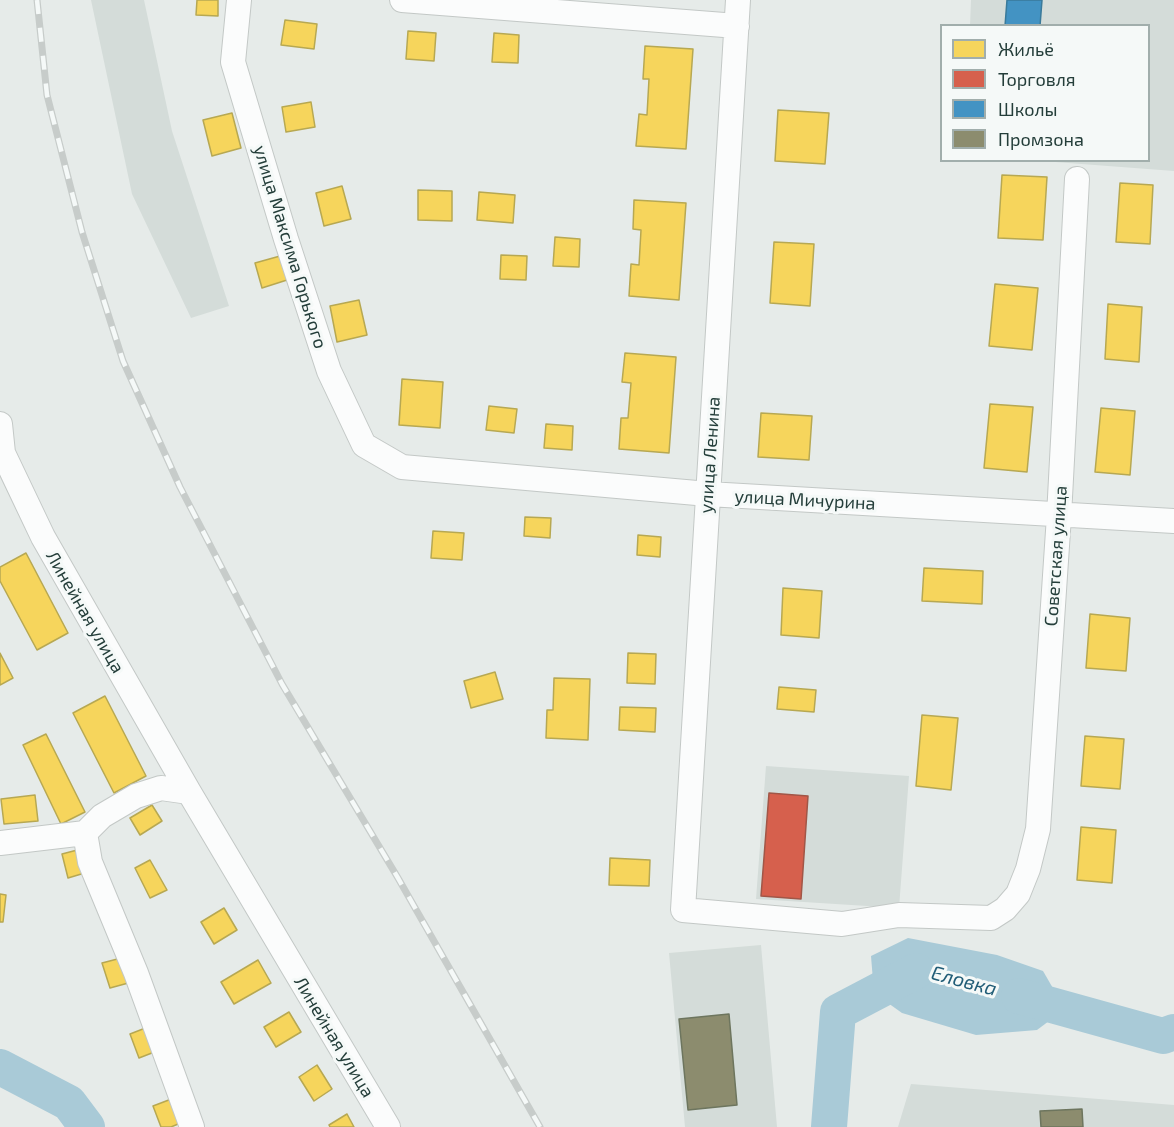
<!DOCTYPE html>
<meta charset="utf-8">
<style>
body{margin:0}
#map{position:relative;width:1174px;height:1127px;overflow:hidden;background:#e6ebe9;font-family:"Exo 2",sans-serif}
canvas{display:block}
.legend{position:absolute;left:940px;top:24px;width:210px;height:138px;box-sizing:border-box;background:#f5f9f8;border:2px solid #a1aeac;margin:0;padding:8px 10px;list-style:none;font-size:18px;color:#243e3a}
.legend li{display:flex;align-items:center;gap:12px;height:30px}
.legend b{width:30px;border:2px solid #a1aeac}
</style>
<div id="map">
<canvas width="1174" height="1127"></canvas>
<ul class="legend">
<li><b style="height:16px;background:#f6d55c"></b>Жильё</li>
<li><b style="height:16px;background:#d6604d"></b>Торговля</li>
<li><b style="height:16px;background:#4393c3"></b>Школы</li>
<li><b style="height:16px;background:#8c8c6e"></b>Промзона</li>
</ul>
</div>
<script>
const ctx = document.querySelector('canvas').getContext('2d');
ctx.lineJoin = 'round';
function paint(path, color) {
  ctx.fillStyle = color;
  ctx.fill(path, 'evenodd');
}
function trace(path, color, width, dash) {
  ctx.strokeStyle = color;
  ctx.lineWidth = width;
  ctx.lineCap = dash ? 'butt' : 'round';
  ctx.setLineDash(dash || []);
  ctx.stroke(path);
}
function drawText(font, color, halo, rows, align = 'center') {
  ctx.font = font + ' "Exo 2",sans-serif';
  ctx.lineWidth = 6;
  ctx.setLineDash([]);
  ctx.textBaseline = 'middle';
  ctx.strokeStyle = halo;
  ctx.fillStyle = color;
  for (const [text, x, y, turn = 0] of rows) {
    ctx.save();
    ctx.translate(x, y);
    ctx.rotate((+turn || 0) * Math.PI / 180);
    ctx.textAlign = isNaN(turn) ? turn : align;
    if (halo) ctx.strokeText(text, 0, 0);
    ctx.fillText(text, 0, 0);
    ctx.restore();
  }
}
paint(new Path2D(`
 M 91,0 L 144,0 L 172,131 L 229,306 L 191,318 L 132,194 Z
 M 971,0 L 1174,0 L 1174,171 L 1042,161 L 1148,160 L 1148,26 L 970,26 Z
 M 766,766 L 909,776 L 899,908 L 756,899 Z
 M 761,945 L 777,1127 L 685,1127 L 669,953 Z
 M 911,1084 L 1174,1105 L 1174,1127 L 898,1127 Z`), '#d4dcd9');
paint(new Path2D(`
 M 908,938 L 997,955 L 1043,971 L 1065,1009 L 1037,1030 L 976,1035 L 902,1013 L 874,993 L 871,956 Z`), '#a9cad7');
const homes = new Path2D(`
 M 197,0 L 218,0 L 218,16 L 196,15 Z
 M 285,20 L 317,24 L 314,49 L 281,45 Z
 M 408,31 L 436,33 L 434,61 L 406,59 Z
 M 494,33 L 519,35 L 518,63 L 492,62 Z
 M 645,46 L 693,49 L 686,149 L 636,146 L 639,114 L 647,115 L 649,79 L 643,79 Z
 M 311,102 L 315,127 L 286,132 L 282,107 Z
 M 778,110 L 829,113 L 825,164 L 775,161 Z
 M 232,113 L 241,148 L 212,156 L 203,120 Z
 M 1002,175 L 1047,177 L 1043,240 L 998,238 Z
 M 1120,183 L 1153,185 L 1150,244 L 1116,242 Z
 M 342,186 L 351,219 L 324,226 L 316,193 Z
 M 418,190 L 452,191 L 452,221 L 418,220 Z
 M 479,192 L 515,195 L 513,223 L 477,220 Z
 M 634,200 L 686,203 L 679,300 L 629,296 L 631,264 L 639,265 L 641,230 L 633,229 Z
 M 555,237 L 580,239 L 579,267 L 553,266 Z
 M 774,242 L 814,244 L 810,306 L 770,303 Z
 M 501,255 L 527,256 L 526,280 L 500,279 Z
 M 280,256 L 287,280 L 262,288 L 255,263 Z
 M 995,284 L 1038,288 L 1032,350 L 989,346 Z
 M 359,300 L 367,335 L 337,342 L 330,306 Z
 M 1108,304 L 1142,307 L 1139,362 L 1105,359 Z
 M 625,353 L 676,357 L 669,453 L 619,449 L 621,418 L 628,418 L 631,383 L 622,382 Z
 M 402,379 L 443,382 L 440,428 L 399,425 Z
 M 990,404 L 1033,407 L 1027,472 L 984,468 Z
 M 489,406 L 517,409 L 514,433 L 486,430 Z
 M 1101,408 L 1135,411 L 1130,475 L 1095,472 Z
 M 761,413 L 812,416 L 809,460 L 758,457 Z
 M 546,424 L 573,426 L 572,450 L 544,448 Z
 M 525,517 L 551,518 L 550,538 L 524,536 Z
 M 433,531 L 464,533 L 462,560 L 431,558 Z
 M 638,535 L 661,537 L 660,557 L 637,555 Z
 M 26,553 L 68,633 L 37,650 L 0,581 L 0,567 Z
 M 924,568 L 983,571 L 982,604 L 922,601 Z
 M 783,588 L 822,591 L 819,638 L 781,635 Z
 M 1090,614 L 1130,618 L 1126,671 L 1086,668 Z
 M 0,653 L 13,678 L 0,685 Z
 M 628,653 L 656,654 L 655,684 L 627,683 Z
 M 495,672 L 503,699 L 471,708 L 464,681 Z
 M 554,678 L 590,679 L 588,740 L 546,738 L 547,710 L 553,710 Z
 M 779,687 L 816,690 L 814,712 L 777,709 Z
 M 105,696 L 146,776 L 114,793 L 73,713 Z
 M 620,707 L 656,708 L 655,732 L 619,730 Z
 M 922,715 L 958,718 L 951,790 L 916,786 Z
 M 46,734 L 85,812 L 61,824 L 23,745 Z
 M 1085,736 L 1124,739 L 1120,789 L 1081,786 Z
 M 35,795 L 38,821 L 4,824 L 1,799 Z
 M 152,805 L 162,821 L 140,835 L 130,818 Z
 M 1081,827 L 1116,830 L 1112,883 L 1077,880 Z
 M 81,849 L 88,872 L 68,878 L 62,854 Z
 M 610,858 L 650,860 L 649,886 L 609,885 Z
 M 150,860 L 167,890 L 150,898 L 135,868 Z
 M 0,894 L 6,895 L 3,922 L 0,922 Z
 M 224,908 L 237,930 L 214,944 L 201,922 Z
 M 125,957 L 132,982 L 110,988 L 102,963 Z
 M 258,960 L 271,983 L 234,1004 L 221,982 Z
 M 289,1012 L 301,1032 L 276,1047 L 264,1027 Z
 M 148,1027 L 157,1051 L 139,1058 L 130,1034 Z
 M 317,1065 L 332,1089 L 314,1101 L 299,1077 Z
 M 174,1098 L 183,1122 L 171,1127 L 161,1127 L 153,1106 Z
 M 347,1114 L 354,1127 L 330,1127 L 329,1125 Z`);
paint(homes, '#f6d55c');
trace(homes, '#b7a852', 1.5);
const shops = new Path2D(`
 M 769,793 L 808,796 L 801,899 L 761,896 Z`);
paint(shops, '#d6604d');
trace(shops, '#a15647', 1.5);
const schools = new Path2D(`
 M 1007,0 L 1042,0 L 1040,26 L 1005,26 Z`);
paint(schools, '#4393c3');
trace(schools, '#3a7a9a', 1.5);
const industry = new Path2D(`
 M 729,1014 L 737,1105 L 688,1110 L 679,1019 Z
 M 1082,1109 L 1083,1127 L 1041,1127 L 1040,1111 Z`);
paint(industry, '#8c8c6e');
trace(industry, '#6d755e', 1.5);
trace(new Path2D(`
 M 1019,996 L 1163,1036 L 1174,1032
 M 0,1067 L 69,1103 L 87,1127
 M 829,1127 L 838,1012 L 916,971`), '#a9cad7', 36);
const street = new Path2D(`
 M 239,0 L 233,62 L 286,239 L 329,371 L 364,445 L 402,467 L 708,494 L 1174,521
 M 402,0 L 737,26
 M 738,0 L 683,910 L 842,924 L 899,915 L 991,918 L 1005,909 L 1018,894 L 1028,869 L 1038,829 L 1059,516 L 1077,179
 M 0,424 L 3,453 L 43,537 L 189,792 L 388,1127
 M 85,833 L 90,862 L 136,973 L 192,1127
 M 0,843 L 85,833 L 102,816 L 136,796 L 161,788 L 189,792`);
trace(street, '#c3c8c6', 26);
trace(street, '#fbfcfc', 24);
const rail = new Path2D(`
 M 37,0 L 47,95 L 82,232 L 123,361 L 180,487 L 282,684 L 398,878 L 540,1127`);
trace(rail, '#c7ccca', 7);
trace(rail, '#f5f9f8', 4.5, [14]);
drawText('18px', '#243e3a', '#f5f9f8', [
 ["улица Максима Горького",290,247,73],
 ["улица Ленина",710,455,-86],
 ["улица Мичурина",805,500,3],
 ["Советская улица",1056,556,-86],
 ["Линейная улица",85,612,60],
 ["Линейная улица",334,1037,59]
]);
drawText('italic 20px', '#215d77', '#f5f9f8', [
 ["Еловка",964,981,15]
]);
</script>
